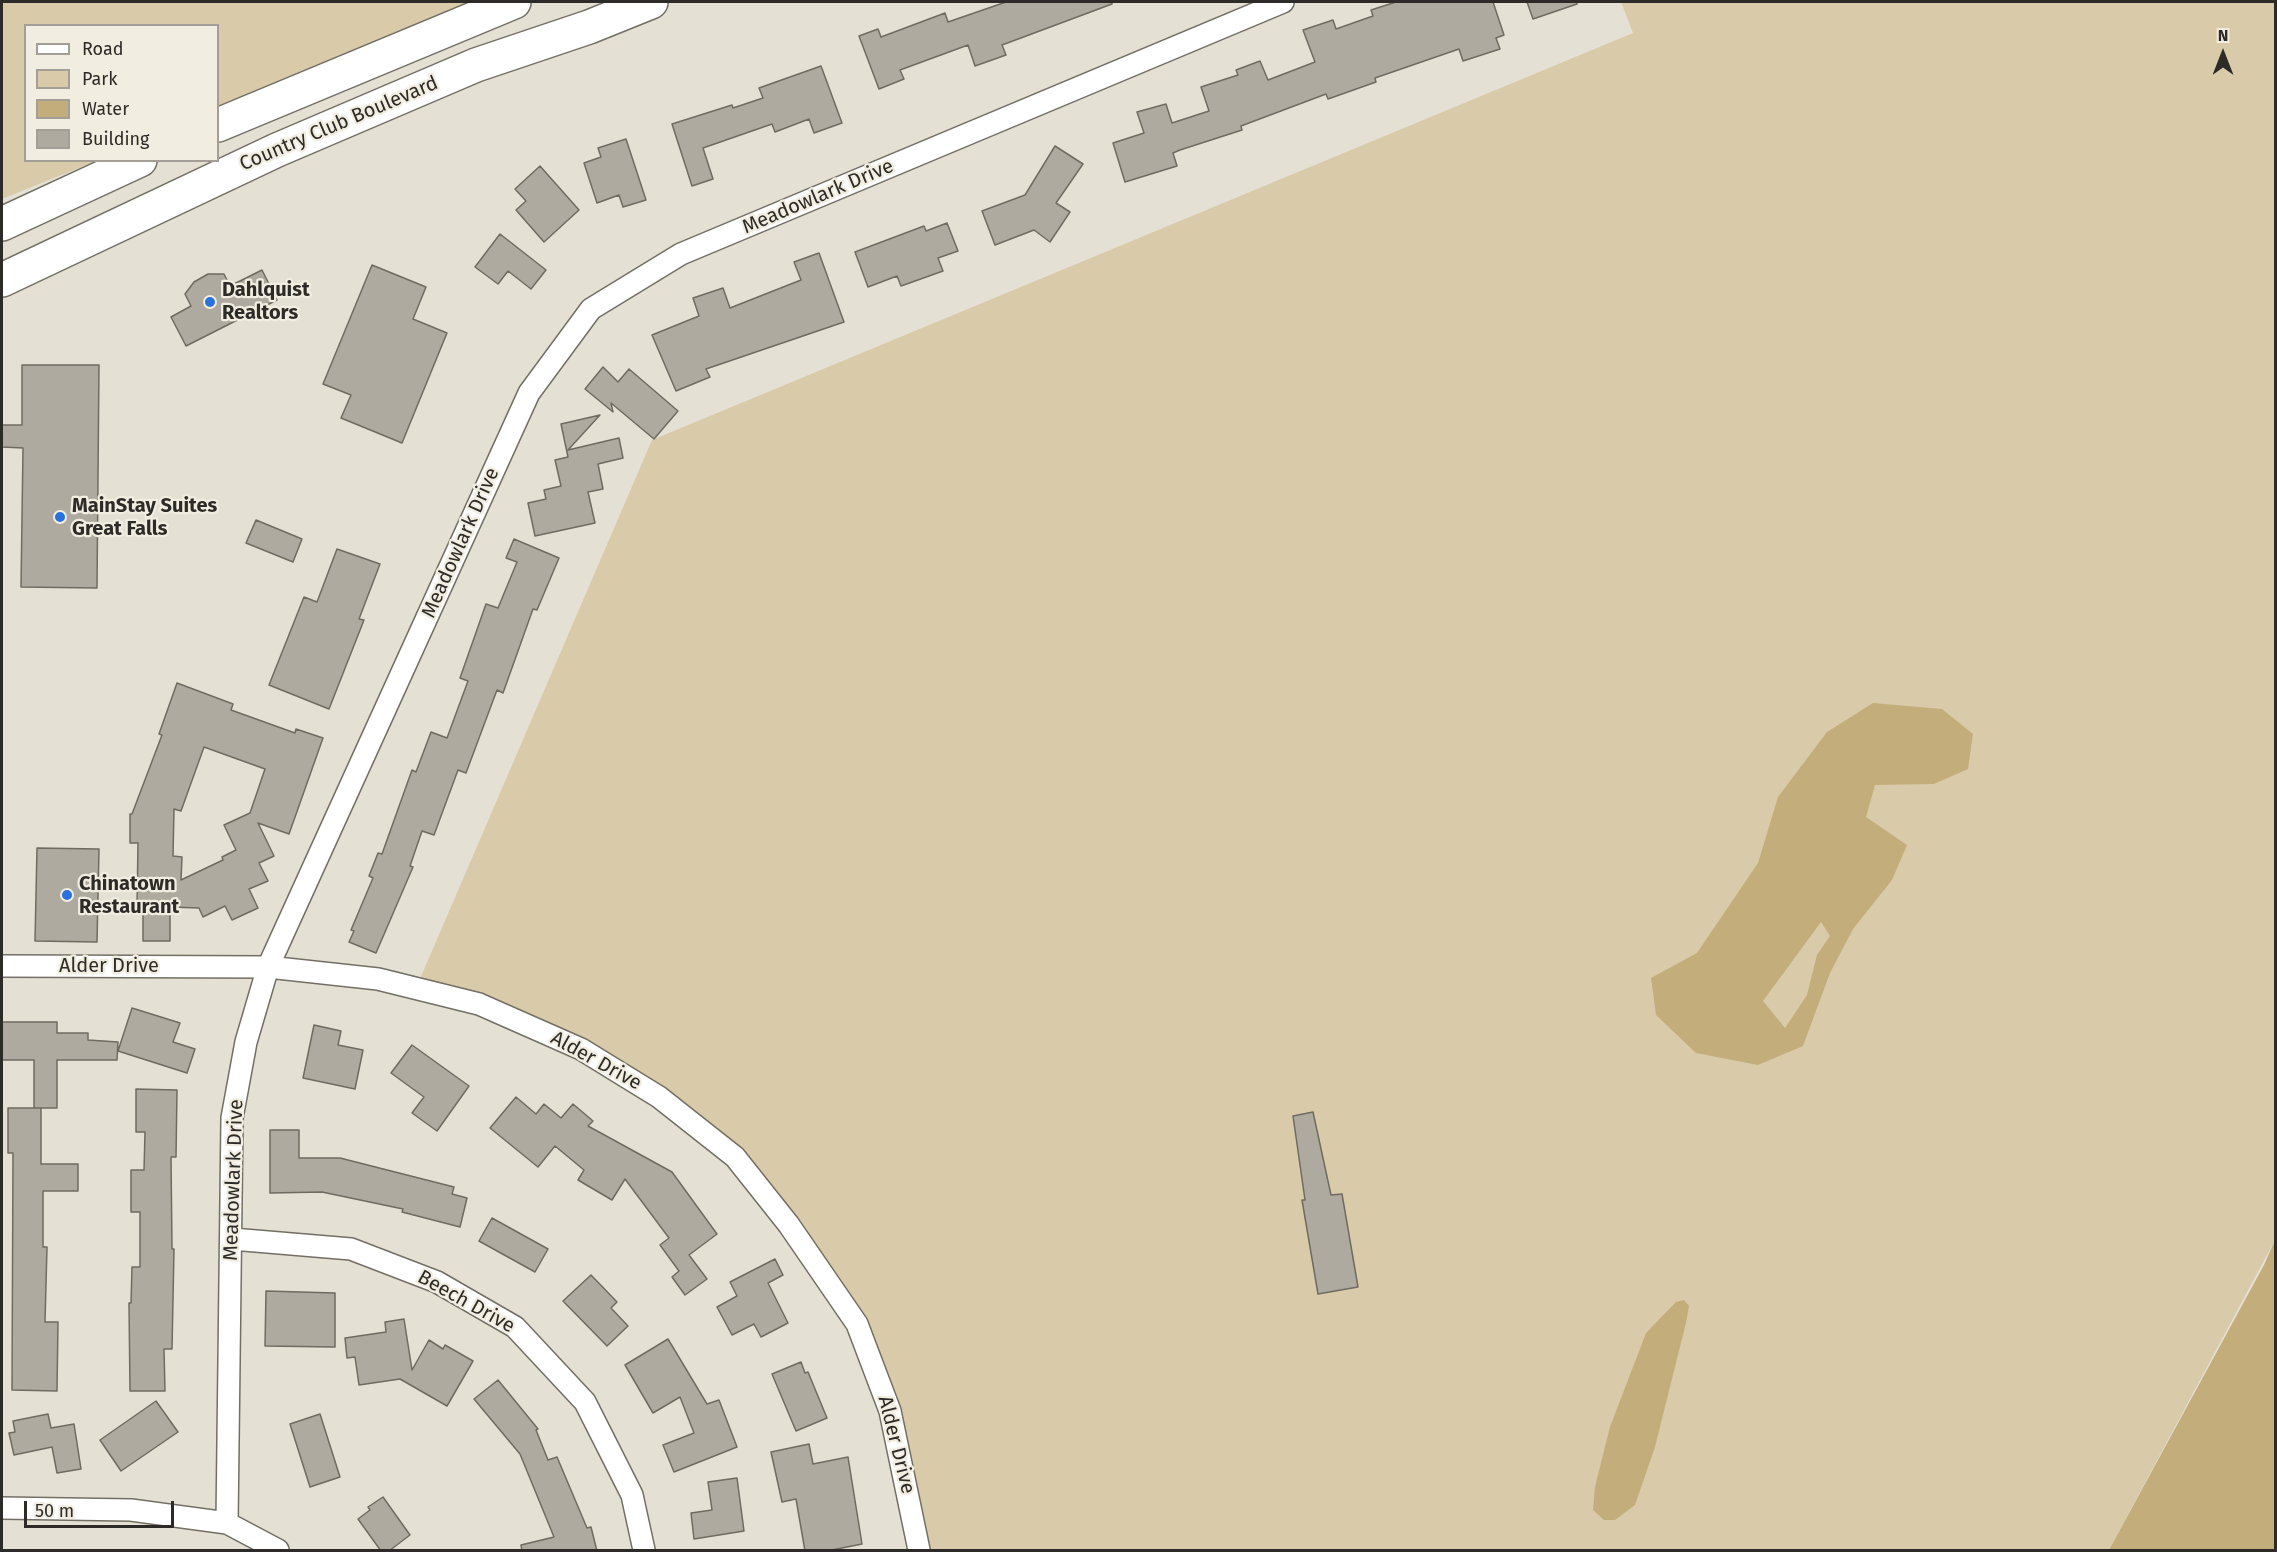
<!DOCTYPE html>
<style>
body{margin:0}
#map{position:relative;width:2277px;height:1552px;overflow:hidden;background:#e5e0d4;font-family:"Fira Sans",sans-serif}
canvas{display:block}
.frame{position:absolute;inset:0;border:3px solid #2d2b27;pointer-events:none}
.legend{position:absolute;left:24px;top:24px;width:195px;height:138px;box-sizing:border-box;background:#f2ede1;border:2px solid #a39f97;margin:0;padding:8px 10px;list-style:none;font-size:18px;color:#2d2b27}
.legend li{display:flex;align-items:center;gap:12px;height:30px}
.legend b{width:30px;border:2px solid #a39f97}
.north{position:absolute;left:2193px;top:24px;width:60px;height:60px;-webkit-text-stroke:4px #f2ede1;paint-order:stroke;rotate:0deg;font-size:16px;font-weight:700;line-height:24px;text-align:center;color:#2d2b27}
.north::after{content:'';display:block;margin:auto;width:21px;height:27px;background:#2d2b27;clip-path:polygon(50% 0,100% 100%,50% 72%,0 100%)}
.scale{position:absolute;left:24px;top:1501px;width:150px;height:27px;box-sizing:border-box;border:3px solid #2d2b27;border-top:0;padding-left:8px;font-size:18px;line-height:21px;white-space:nowrap;color:#2d2b27;-webkit-text-stroke:4px #f2ede1;paint-order:stroke}
</style>
<div id="map">
<canvas width="2277" height="1552"></canvas>
<div class="frame"></div>
<ul class="legend">
<li><b style="height:8px;background:#fff"></b>Road</li>
<li><b style="height:16px;background:#d9cbaa"></b>Park</li>
<li><b style="height:16px;background:#c3ad7a"></b>Water</li>
<li><b style="height:16px;background:#afaa9f"></b>Building</li>
</ul>
<div class="north">N</div>
<div class="scale">50 m</div>
</div>
<script>
const ctx = document.querySelector('canvas').getContext('2d');
ctx.lineJoin = 'round';
function paint(path, color) {
  ctx.fillStyle = color;
  ctx.fill(path, 'evenodd');
}
function trace(path, color, width, dash) {
  ctx.strokeStyle = color;
  ctx.lineWidth = width;
  ctx.lineCap = dash ? 'butt' : 'round';
  ctx.setLineDash(dash || []);
  ctx.stroke(path);
}
function drawText(font, color, halo, rows, align = 'center') {
  ctx.font = font + ' "Fira Sans",sans-serif';
  ctx.lineWidth = 4.5;
  ctx.setLineDash([]);
  ctx.textBaseline = 'middle';
  ctx.strokeStyle = halo;
  ctx.fillStyle = color;
  for (const [text, x, y, turn = 0] of rows) {
    ctx.save();
    ctx.translate(x, y);
    ctx.rotate((+turn || 0) * Math.PI / 180);
    ctx.textAlign = isNaN(turn) ? turn : align;
    if (halo) ctx.strokeText(text, 0, 0);
    ctx.fillText(text, 0, 0);
    ctx.restore();
  }
}
paint(new Path2D(`
 M 2,2 L 492,2 L 218,111 L 218,26 L 26,26 L 26,160 L 96,161 L 2,199 Z
 M 1621,2 L 2275,2 L 2275,1240 L 2109,1550 L 919,1550 L 857,1324 L 735,1157 L 581,1049 L 416,988 L 652,440 L 1633,33 Z`), '#d9cbaa');
paint(new Path2D(`
 M 1873,703 L 1942,709 L 1973,734 L 1968,769 L 1934,784 L 1875,785 L 1866,817 L 1907,845 L 1892,880 L 1853,929 L 1830,973 L 1803,1046 L 1758,1065 L 1696,1053 L 1656,1015 L 1651,978 L 1697,953 L 1758,863 L 1778,797 L 1827,732 ZM 1821,922 L 1830,936 L 1817,955 L 1807,995 L 1785,1028 L 1763,1001 Z
 M 2275,1240 L 2275,1550 L 2109,1550 L 2264,1265 Z
 M 1684,1300 L 1689,1306 L 1686,1323 L 1655,1447 L 1635,1505 L 1615,1520 L 1604,1520 L 1593,1510 L 1595,1487 L 1610,1427 L 1646,1333 L 1676,1302 Z`), '#c3ad7a');
const building = new Path2D(`
 M 1006,2 L 1112,2 L 1112,4 L 1002,45 L 1006,55 L 975,66 L 968,45 L 900,70 L 904,79 L 879,89 L 859,36 L 878,29 L 881,37 L 945,13 L 948,22 Z
 M 1396,2 L 1493,2 L 1504,35 L 1496,38 L 1500,49 L 1463,61 L 1459,49 L 1375,78 L 1376,82 L 1328,99 L 1326,94 L 1241,126 L 1242,130 L 1180,150 L 1173,153 L 1177,166 L 1125,182 L 1113,143 L 1144,133 L 1137,112 L 1166,104 L 1172,123 L 1209,111 L 1201,87 L 1238,75 L 1236,70 L 1260,61 L 1268,80 L 1315,62 L 1303,30 L 1333,20 L 1336,29 L 1373,16 L 1371,10 Z
 M 1527,2 L 1577,2 L 1577,4 L 1533,19 Z
 M 821,66 L 842,123 L 814,133 L 809,119 L 775,132 L 772,124 L 703,148 L 713,179 L 692,186 L 672,124 L 732,105 L 733,108 L 763,98 L 759,88 Z
 M 626,139 L 646,200 L 623,207 L 619,195 L 597,203 L 584,163 L 601,157 L 598,148 Z
 M 1055,146 L 1083,164 L 1056,203 L 1070,212 L 1050,242 L 1034,230 L 995,245 L 982,211 L 1025,195 Z
 M 540,166 L 579,210 L 544,242 L 516,210 L 526,201 L 515,189 Z
 M 947,223 L 958,251 L 938,258 L 943,271 L 901,286 L 897,276 L 868,287 L 855,252 L 924,226 L 926,231 Z
 M 500,234 L 546,270 L 531,289 L 508,271 L 498,284 L 475,267 Z
 M 819,253 L 844,322 L 706,369 L 710,377 L 676,391 L 652,335 L 699,316 L 693,298 L 723,288 L 730,308 L 801,280 L 794,262 Z
 M 372,265 L 426,287 L 413,319 L 447,333 L 402,443 L 341,418 L 351,395 L 323,384 Z
 M 262,270 L 277,300 L 186,346 L 171,317 L 191,306 L 185,294 L 194,282 L 208,274 L 224,274 L 230,286 Z
 M 22,365 L 99,365 L 97,588 L 21,587 L 23,448 L 2,447 L 2,425 L 22,425 Z
 M 603,367 L 618,382 L 629,369 L 678,411 L 654,439 L 611,403 L 613,412 L 585,389 Z
 M 600,415 L 568,450 L 619,438 L 623,458 L 598,464 L 603,489 L 588,492 L 595,523 L 535,536 L 528,503 L 546,499 L 544,490 L 561,486 L 555,460 L 568,457 L 561,424 Z
 M 256,520 L 302,539 L 293,562 L 246,543 Z
 M 514,539 L 559,558 L 537,610 L 533,609 L 503,693 L 497,690 L 466,773 L 458,770 L 434,835 L 422,831 L 410,866 L 413,867 L 376,953 L 349,942 L 354,931 L 351,930 L 373,878 L 369,876 L 378,853 L 382,854 L 412,770 L 416,772 L 431,732 L 447,738 L 468,681 L 460,678 L 486,604 L 498,608 L 517,562 L 506,558 Z
 M 337,549 L 380,564 L 359,619 L 364,620 L 329,709 L 269,685 L 304,597 L 317,602 Z
 M 177,683 L 233,704 L 231,710 L 295,733 L 296,729 L 323,738 L 289,834 L 258,823 L 274,856 L 259,863 L 268,881 L 249,889 L 258,908 L 232,920 L 225,906 L 203,917 L 199,908 L 170,907 L 170,941 L 143,941 L 143,907 L 137,907 L 138,843 L 130,843 L 130,814 L 132,814 L 162,735 L 159,734 ZM 204,747 L 265,769 L 250,813 L 224,825 L 236,850 L 222,857 L 223,860 L 181,880 L 182,857 L 173,856 L 174,809 L 181,811 Z
 M 37,848 L 99,849 L 97,942 L 35,941 Z
 M 132,1008 L 180,1023 L 173,1042 L 195,1049 L 187,1073 L 118,1051 Z
 M 2,1022 L 57,1022 L 57,1033 L 88,1033 L 88,1040 L 118,1042 L 117,1060 L 57,1060 L 57,1108 L 34,1108 L 34,1060 L 2,1060 Z
 M 314,1025 L 341,1031 L 338,1045 L 363,1050 L 355,1089 L 303,1078 Z
 M 412,1045 L 469,1086 L 437,1131 L 412,1113 L 424,1097 L 391,1073 Z
 M 136,1089 L 177,1090 L 176,1157 L 171,1157 L 172,1249 L 174,1249 L 172,1349 L 164,1349 L 165,1391 L 130,1391 L 129,1303 L 131,1303 L 132,1267 L 140,1267 L 140,1212 L 131,1212 L 131,1170 L 144,1170 L 145,1132 L 136,1132 Z
 M 516,1097 L 536,1114 L 544,1104 L 561,1118 L 573,1104 L 593,1121 L 588,1126 L 672,1172 L 717,1234 L 689,1255 L 707,1279 L 685,1295 L 672,1277 L 679,1271 L 660,1245 L 669,1238 L 625,1179 L 612,1200 L 578,1180 L 584,1170 L 555,1146 L 538,1167 L 490,1128 Z
 M 8,1108 L 41,1108 L 41,1164 L 78,1164 L 78,1191 L 43,1191 L 43,1247 L 47,1247 L 45,1322 L 58,1322 L 57,1391 L 12,1390 L 13,1153 L 8,1153 Z
 M 1313,1112 L 1331,1195 L 1342,1194 L 1358,1287 L 1318,1294 L 1302,1200 L 1305,1200 L 1293,1116 Z
 M 270,1130 L 299,1130 L 299,1158 L 340,1158 L 454,1187 L 452,1194 L 467,1198 L 460,1227 L 402,1212 L 403,1209 L 322,1192 L 270,1193 Z
 M 492,1218 L 548,1249 L 535,1272 L 479,1241 Z
 M 775,1259 L 783,1275 L 768,1283 L 788,1323 L 761,1337 L 754,1324 L 732,1335 L 717,1307 L 737,1296 L 730,1282 Z
 M 591,1275 L 617,1302 L 611,1308 L 628,1326 L 607,1346 L 563,1301 Z
 M 266,1291 L 335,1293 L 335,1347 L 265,1346 Z
 M 404,1319 L 412,1370 L 429,1340 L 443,1349 L 445,1345 L 473,1361 L 447,1406 L 400,1379 L 359,1385 L 355,1357 L 347,1358 L 345,1338 L 386,1332 L 385,1322 Z
 M 668,1339 L 707,1404 L 719,1400 L 737,1447 L 674,1472 L 663,1445 L 694,1433 L 680,1397 L 653,1413 L 625,1365 Z
 M 801,1362 L 805,1373 L 808,1372 L 827,1418 L 796,1431 L 772,1374 Z
 M 498,1380 L 538,1429 L 536,1430 L 548,1460 L 557,1457 L 587,1528 L 591,1527 L 597,1551 L 522,1551 L 521,1545 L 554,1537 L 520,1454 L 474,1399 Z
 M 156,1401 L 178,1432 L 121,1471 L 100,1440 Z
 M 48,1414 L 51,1428 L 74,1424 L 81,1469 L 57,1473 L 52,1447 L 14,1455 L 9,1433 L 15,1432 L 13,1421 Z
 M 320,1414 L 340,1477 L 310,1487 L 290,1424 Z
 M 809,1444 L 813,1464 L 848,1457 L 862,1544 L 827,1551 L 805,1551 L 796,1499 L 782,1502 L 771,1452 Z
 M 737,1478 L 744,1531 L 694,1539 L 691,1513 L 712,1510 L 708,1482 Z
 M 383,1497 L 410,1535 L 389,1551 L 381,1551 L 358,1519 L 370,1510 L 368,1507 Z`);
paint(building, '#afaa9f');
trace(building, '#706b61', 1.5);
const street = new Path2D(`
 M 2,966 L 268,967 L 378,979 L 479,1004 L 581,1049 L 659,1097 L 735,1157 L 789,1225 L 857,1324 L 890,1411 L 919,1550
 M 232,1239 L 351,1249 L 437,1282 L 515,1327 L 585,1402 L 632,1495 L 644,1550
 M 2,1508 L 131,1510 L 227,1523 L 278,1550
 M 227,1523 L 232,1118 L 246,1042 L 268,967 L 529,393 L 591,309 L 681,254 L 1283,2`);
const highway = new Path2D(`
 M 218,125 L 514,2
 M 2,224 L 140,160
 M 2,280 L 277,150 L 476,65 L 589,27 L 651,2`);
trace(street, '#736f64', 24);
trace(highway, '#736f64', 36);
trace(street, '#fff', 21);
trace(highway, '#fff', 33);
for (const [x, y, r, color] of [
 [210,302,6,"#2971dd"],
 [60,517,6,"#2971dd"],
 [67,895,6,"#2971dd"]
]) {
  const dot = new Path2D();
  dot.arc(x, y, r, 0, 2 * Math.PI);
  ctx.fillStyle = color;
  ctx.fill(dot);
  trace(dot, '#f2ede1', 2);
}
drawText('20px', '#2d2b27', '#f2ede1', [
 ["Country Club Boulevard",339,124,-23],
 ["Meadowlark Drive",818,197,-23],
 ["Meadowlark Drive",461,543,-66],
 ["Alder Drive",109,966],
 ["Alder Drive",596,1061,29],
 ["Meadowlark Drive",234,1180,-88],
 ["Beech Drive",466,1302,29],
 ["Alder Drive",896,1445,76]
]);
drawText('bold 20px', '#2d2b27', '#f2ede1', [
 ["Dahlquist",222,290],
 ["Realtors",222,313],
 ["MainStay Suites",72,506],
 ["Great Falls",72,529],
 ["Chinatown",79,884],
 ["Restaurant",79,907]
], 'left');
</script>
